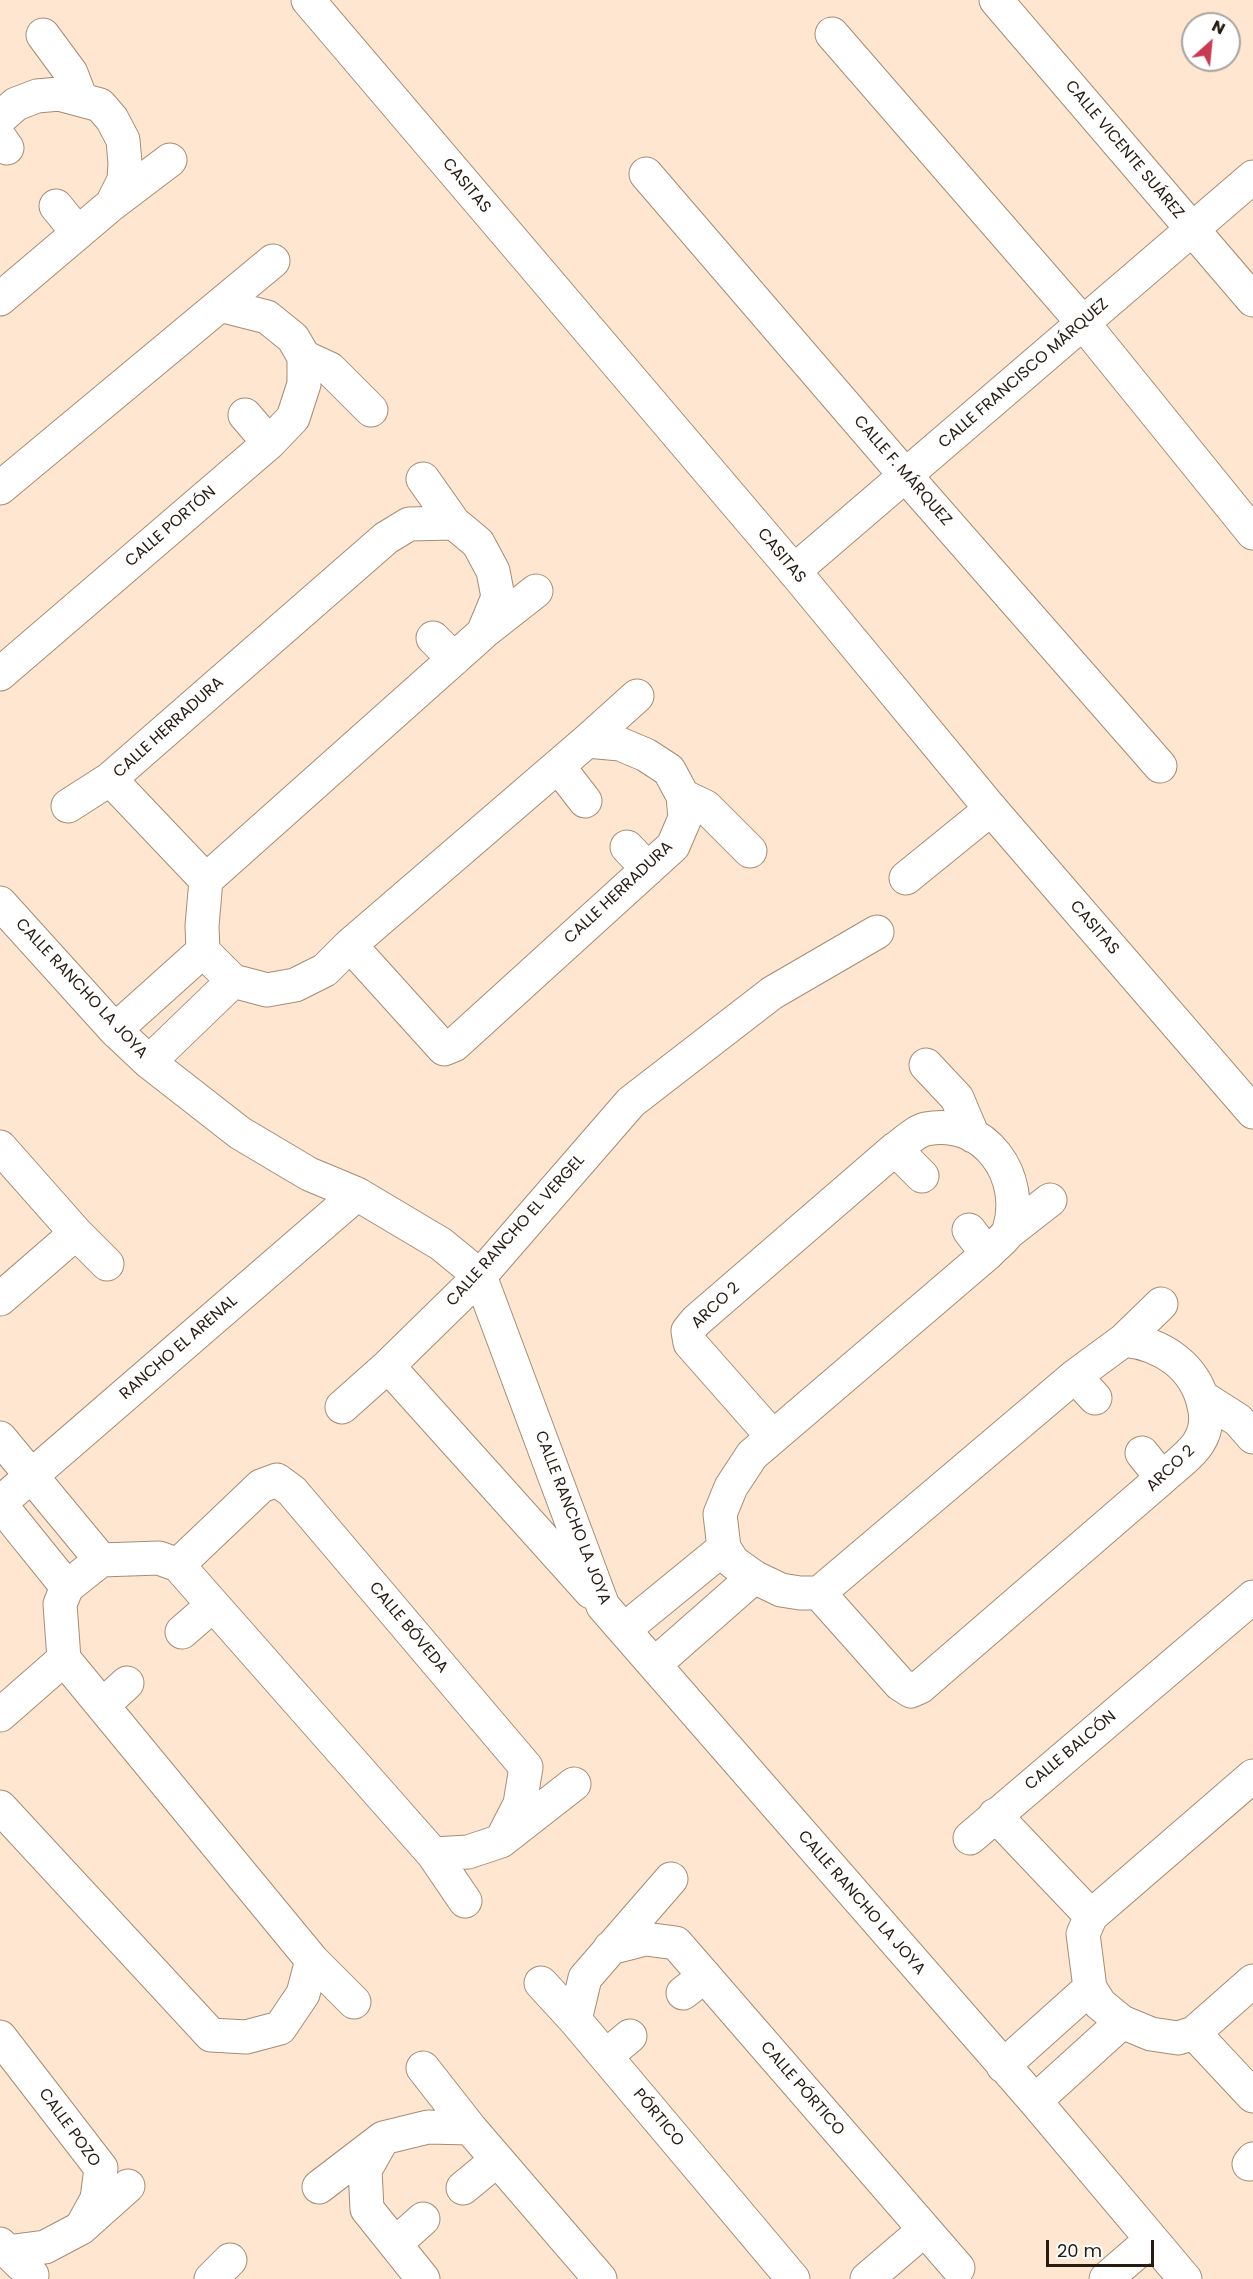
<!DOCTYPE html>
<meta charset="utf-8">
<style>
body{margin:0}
#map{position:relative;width:1253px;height:2279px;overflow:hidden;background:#fee6d1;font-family:Poppins,sans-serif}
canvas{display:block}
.north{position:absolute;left:1181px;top:12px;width:60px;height:60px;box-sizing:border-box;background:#fff;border:2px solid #a8a4a0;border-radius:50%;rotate:27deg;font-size:16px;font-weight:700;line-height:24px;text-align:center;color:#251b11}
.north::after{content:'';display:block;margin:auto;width:21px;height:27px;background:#ca3a52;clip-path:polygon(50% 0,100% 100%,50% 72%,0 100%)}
.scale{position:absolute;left:1046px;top:2240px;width:108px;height:27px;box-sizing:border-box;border:3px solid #251b11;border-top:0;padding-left:8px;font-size:18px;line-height:21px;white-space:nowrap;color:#251b11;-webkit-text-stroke:4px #fff;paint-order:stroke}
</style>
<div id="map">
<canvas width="1253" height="2279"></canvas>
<div class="north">N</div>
<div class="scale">20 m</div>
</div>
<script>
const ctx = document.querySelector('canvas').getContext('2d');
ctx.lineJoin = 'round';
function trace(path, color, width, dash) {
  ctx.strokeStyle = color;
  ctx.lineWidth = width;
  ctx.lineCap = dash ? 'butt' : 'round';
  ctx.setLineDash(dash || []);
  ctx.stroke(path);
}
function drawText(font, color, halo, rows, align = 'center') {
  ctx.font = font + ' Poppins,sans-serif';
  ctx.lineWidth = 6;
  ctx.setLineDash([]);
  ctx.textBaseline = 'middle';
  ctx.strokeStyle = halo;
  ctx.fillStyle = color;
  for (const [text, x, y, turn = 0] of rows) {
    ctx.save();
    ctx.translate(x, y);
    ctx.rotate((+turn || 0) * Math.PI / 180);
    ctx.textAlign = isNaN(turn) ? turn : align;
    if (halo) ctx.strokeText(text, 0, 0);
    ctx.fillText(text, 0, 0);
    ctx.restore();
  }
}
const minor = new Path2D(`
 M 996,0 L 1253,300
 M 832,34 L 1083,323 L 1253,533
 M 43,35 L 71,73 L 81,99
 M 0,118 L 16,104 L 37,96 L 59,94 L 100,105 L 112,119 L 123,140 L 125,163 L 124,180 L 112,204 L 0,299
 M 0,138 L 7,148
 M 646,174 L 905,475 L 1160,766
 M 112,204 L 170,160
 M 56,206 L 78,233
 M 220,305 L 273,261
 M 304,357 L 330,369 L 371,410
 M 245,415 L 269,443
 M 0,488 L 220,305 L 267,317 L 293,338 L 304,357 L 304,384 L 293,418 L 269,443 L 0,674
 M 794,571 L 1253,177
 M 485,631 L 536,591
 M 433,638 L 454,659
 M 587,741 L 637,696
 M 558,766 L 585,801
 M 110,779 L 206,880
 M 683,796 L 706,807 L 750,851
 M 68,806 L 110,779 L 386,538 L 409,524 L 454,523
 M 627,847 L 648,869
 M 906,878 L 991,809
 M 0,903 L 115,1030 L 149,1062 L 240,1133 L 309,1174 L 357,1194 L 441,1244 L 480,1276 L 603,1606 L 1035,2101 L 1185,2279
 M 350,945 L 444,1049 L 454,1045 L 673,846 L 685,818 L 683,796 L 669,770 L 646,755 L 620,744 L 587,741 L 350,945 L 325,970 L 295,985 L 267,990 L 233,981 L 203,951 L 202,926 L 206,880 L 483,633 L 498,597 L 493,571 L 478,543 L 454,523 L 423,479
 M 115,1030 L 203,951
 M 149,1062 L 233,981
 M 926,1065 L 957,1098 L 973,1136
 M 0,1147 L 76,1233 L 107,1264
 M 895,1149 L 922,1176
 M 969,1230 L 987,1254
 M 1009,1232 L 1050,1200
 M 0,1299 L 76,1233
 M 1124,1340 L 1161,1304
 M 388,1366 L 591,1592
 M 1075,1376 L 1095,1398
 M 1202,1397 L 1238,1420 L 1253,1437
 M 342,1407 L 388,1366 L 480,1276 L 631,1102 L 772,993 L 877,932
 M 772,1436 L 690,1343 L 688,1331 L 696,1321 L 895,1149 C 904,1143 916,1131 926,1129 C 985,1117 1026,1177 1009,1230 C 1006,1238 993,1247 987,1254 L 752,1455 L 731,1487 L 720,1514 L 724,1548 L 733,1562 L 754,1577 L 781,1590 L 800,1593 L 819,1593 L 1075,1376 L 1124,1340 C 1163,1344 1196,1367 1204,1406 C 1207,1418 1206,1431 1199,1442 C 1192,1454 1173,1468 1162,1478 L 920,1687 L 911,1691 L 900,1684 L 819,1593
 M 0,1438 L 101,1560
 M 1142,1453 L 1162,1478
 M 0,1503 L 357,1194
 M 0,1504 L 67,1587
 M 178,1565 L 261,1486 L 277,1480 L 292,1491 L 526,1767 L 520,1804 L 503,1837
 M 625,1629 L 724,1548
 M 182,1632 L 213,1605
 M 655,1664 L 754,1577
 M 103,1705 L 127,1683
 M 0,1715 L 64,1659
 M 1253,1776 L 1091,1916 L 1083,1934 L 1090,1988 L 1100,2004 L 1122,2022 L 1151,2034 L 1178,2038 L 1194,2033 L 1253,1981
 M 0,1807 L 211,2035 L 246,2037 L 280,2028 L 303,1994 L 312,1960 L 64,1659 L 60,1604 L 67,1587 L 101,1560 L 159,1558 L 178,1565 L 433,1854 L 468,1852 L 501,1841 L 574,1784
 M 995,1815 L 1091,1916
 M 970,1838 L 1253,1597
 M 433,1854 L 465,1901
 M 671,1879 L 585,1978 L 575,2020 L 793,2279
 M 610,1948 L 645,1939 L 676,1943 L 958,2268
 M 312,1960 L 354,2002
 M 541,1983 L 575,2020
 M 683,1993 L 705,1976
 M 1194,2033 L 1253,2096
 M 0,2037 L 101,2168 L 97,2199 L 81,2228
 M 606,2056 L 630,2036
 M 1003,2066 L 1090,1988
 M 423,2068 L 470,2128
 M 1035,2101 L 1122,2022
 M 382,2140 L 365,2170 L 367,2209 L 423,2279
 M 1249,2164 L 1253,2159
 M 319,2187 L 383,2138 L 428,2127 L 470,2128 L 600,2279
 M 463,2188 L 497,2160
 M 0,2244 L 32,2275
 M 395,2244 L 423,2219
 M 7,2252 L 45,2247 L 81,2228 L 128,2186
 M 211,2279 L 230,2260
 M 867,2279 L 923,2231
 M 1106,2279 L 1151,2240`);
const tertiary = new Path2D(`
 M 308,0 L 794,571 L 991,809 L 1253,1112`);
trace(minor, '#a78c73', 35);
trace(tertiary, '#a78c73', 35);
trace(minor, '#fff', 33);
trace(tertiary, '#fff', 33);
drawText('16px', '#251b11', '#fff', [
 ["CALLE VICENTE SUÁREZ",1124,150,50],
 ["CASITAS",466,186,50],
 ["CALLE FRANCISCO MÁRQUEZ",1024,374,-41],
 ["CALLE F. MÁRQUEZ",902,471,49],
 ["CALLE PORTÓN",171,527,-41],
 ["CASITAS",781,556,50],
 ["CALLE HERRADURA",169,728,-42],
 ["CALLE HERRADURA",619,893,-43],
 ["CASITAS",1094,928,49],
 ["CALLE RANCHO LA JOYA",81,989,47],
 ["CALLE RANCHO EL VERGEL",516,1231,-48],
 ["ARCO 2",716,1306,-43],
 ["RANCHO EL ARENAL",179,1348,-41],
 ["ARCO 2",1171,1469,-43],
 ["CALLE RANCHO LA JOYA",572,1518,69],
 ["CALLE BÓVEDA",408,1628,50],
 ["CALLE BALCÓN",1071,1751,-40],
 ["CALLE RANCHO LA JOYA",861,1903,49],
 ["CALLE PÓRTICO",802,2089,49],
 ["PÓRTICO",658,2118,50],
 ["CALLE POZO",69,2128,54]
]);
</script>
